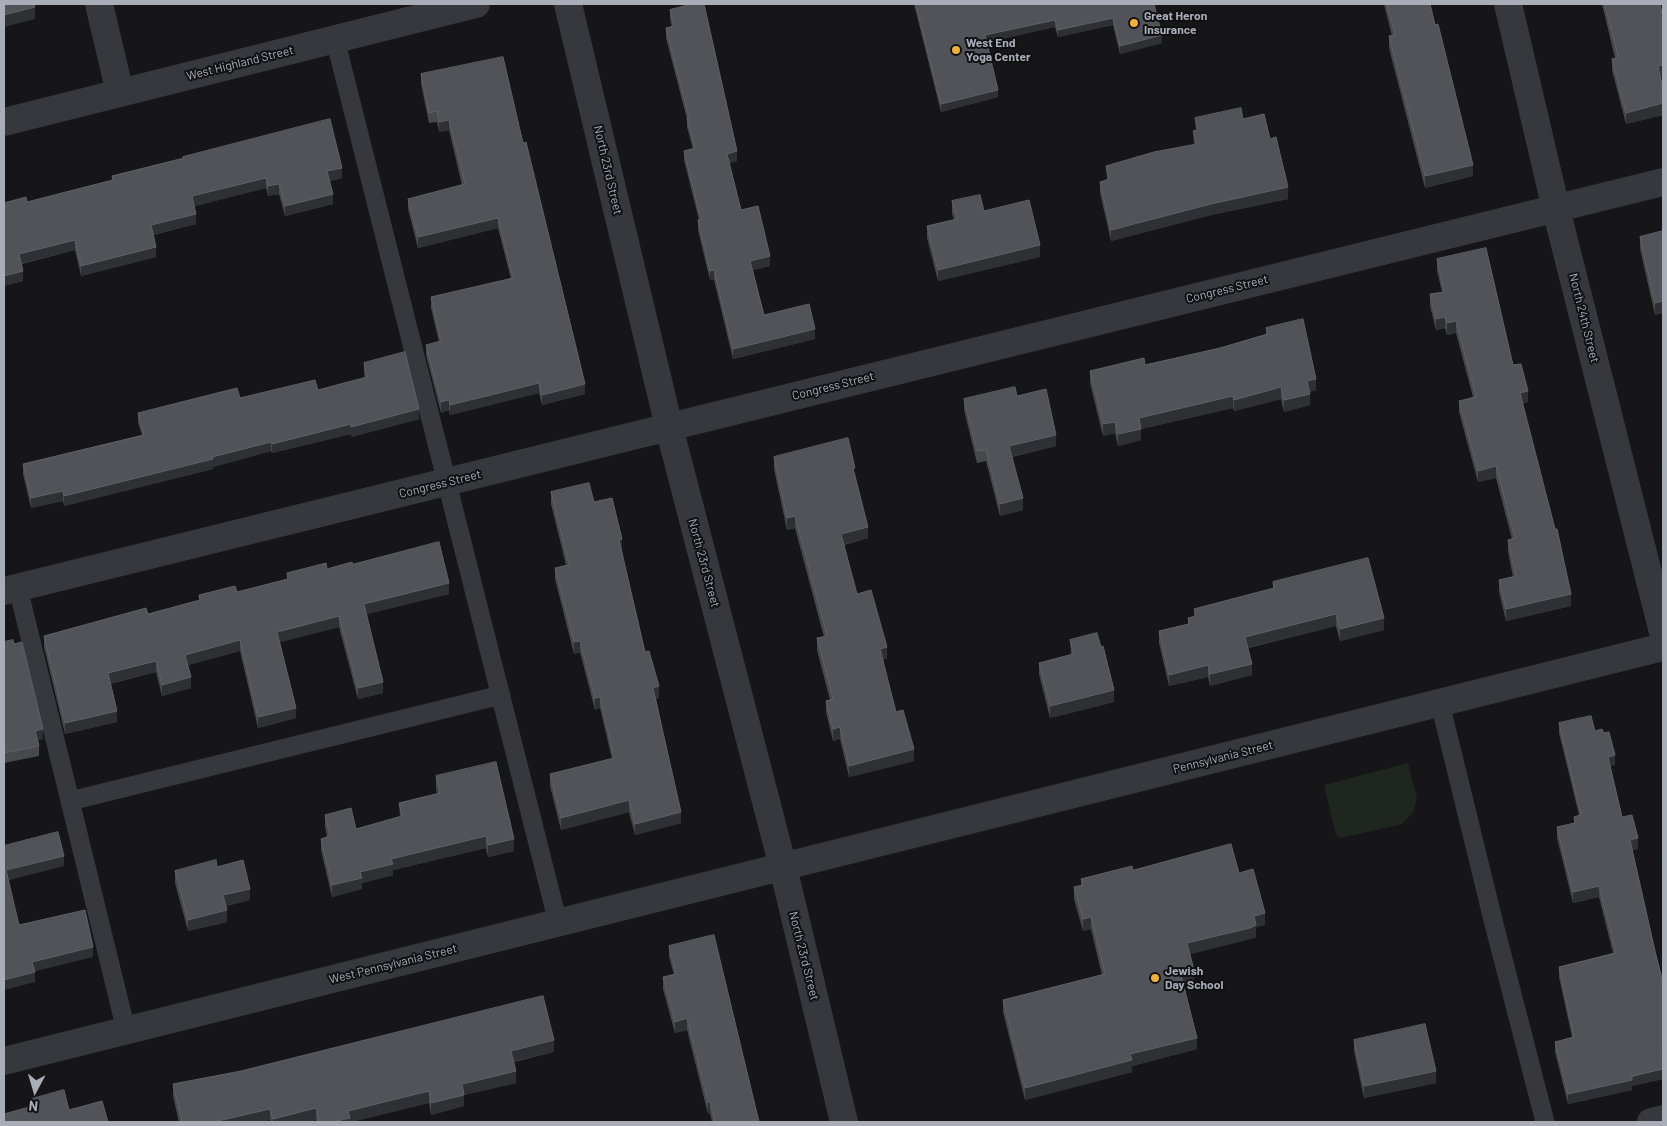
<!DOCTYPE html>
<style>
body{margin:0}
#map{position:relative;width:1667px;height:1126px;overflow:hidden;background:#161618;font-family:Barlow,sans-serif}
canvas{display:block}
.frame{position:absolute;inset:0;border:5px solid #a8adb8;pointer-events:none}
.north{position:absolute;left:10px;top:1066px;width:50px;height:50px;-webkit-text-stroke:4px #111113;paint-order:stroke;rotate:186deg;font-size:14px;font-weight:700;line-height:20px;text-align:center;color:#a8adb8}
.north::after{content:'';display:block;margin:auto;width:18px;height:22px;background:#a8adb8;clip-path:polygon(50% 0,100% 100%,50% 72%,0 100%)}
</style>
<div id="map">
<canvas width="1667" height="1126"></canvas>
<div class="frame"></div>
<div class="north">N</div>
</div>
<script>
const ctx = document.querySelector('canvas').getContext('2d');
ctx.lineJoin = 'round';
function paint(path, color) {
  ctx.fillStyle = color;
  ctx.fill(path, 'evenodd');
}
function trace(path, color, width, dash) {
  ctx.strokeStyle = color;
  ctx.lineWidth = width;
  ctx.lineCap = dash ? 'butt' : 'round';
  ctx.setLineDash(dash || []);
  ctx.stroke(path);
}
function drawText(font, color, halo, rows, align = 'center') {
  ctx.font = font + ' Barlow,sans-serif';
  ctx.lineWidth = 4;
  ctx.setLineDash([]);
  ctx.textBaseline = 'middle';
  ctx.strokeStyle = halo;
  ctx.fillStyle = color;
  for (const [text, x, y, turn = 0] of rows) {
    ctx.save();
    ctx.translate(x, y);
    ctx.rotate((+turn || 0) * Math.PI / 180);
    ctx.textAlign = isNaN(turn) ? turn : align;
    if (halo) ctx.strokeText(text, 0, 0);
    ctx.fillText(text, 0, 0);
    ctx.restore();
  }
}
paint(new Path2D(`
 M 1408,763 L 1417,799 L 1413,812 L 1402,824 L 1341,838 L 1336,835 L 1324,785 Z`), '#1e261f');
trace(new Path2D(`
 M 335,39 L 558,923
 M 18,588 L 126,1030
 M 1440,703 L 1494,924 L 1545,1122
 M 70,801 L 501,695`), '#37383d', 19);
trace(new Path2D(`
 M 99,4 L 120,93
 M 568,4 L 669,427 L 783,867 L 844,1122
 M 1508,4 L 1556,209 L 1663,632
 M 4,122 L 476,4
 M 4,591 L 1663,182
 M 4,1061 L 1663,647
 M 1651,1122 L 1663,1119`), '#37383d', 28);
paint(new Path2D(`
 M 914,4 L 1154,4 L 1162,43 L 1120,54 L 1113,25 L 1058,37 L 1055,27 L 987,42 L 998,97 L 941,112 Z
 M 1384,4 L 1430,4 L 1473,176 L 1425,188 L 1389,48 L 1389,36 L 1392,36 Z
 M 1602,4 L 1660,4 L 1660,77 L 1663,89 L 1663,115 L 1626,124 L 1612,70 L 1612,59 L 1615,58 Z
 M 670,10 L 737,161 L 729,163 L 741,210 L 770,266 L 753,270 L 764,315 L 815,339 L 733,359 L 714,280 L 710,280 L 698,230 L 698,220 L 699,220 L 684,160 L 684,151 L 693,149 L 687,127 L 687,119 L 666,38 L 666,28 L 672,27 L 670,20 Z
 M 421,74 L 523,143 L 585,394 L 542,405 L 539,393 L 450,415 L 449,410 L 441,413 L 426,355 L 426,345 L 439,342 L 431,308 L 431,297 L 511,279 L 498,228 L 418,248 L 408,209 L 408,199 L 462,185 L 449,130 L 439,132 L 437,122 L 429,123 L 421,84 Z
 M 1195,118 L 1243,119 L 1270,139 L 1288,199 L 1211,215 L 1111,241 L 1100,193 L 1100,182 L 1107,180 L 1106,166 L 1194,145 L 1193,131 L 1196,130 Z
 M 183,157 L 342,178 L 330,181 L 333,204 L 285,216 L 279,194 L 268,196 L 266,188 L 194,206 L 196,224 L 153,235 L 156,257 L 81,276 L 75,250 L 22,264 L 23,281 L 4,286 L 4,203 L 27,202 L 112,180 L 112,176 L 183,159 Z
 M 952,201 L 984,211 L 1040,257 L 938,281 L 927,238 L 927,226 L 954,220 L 952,213 Z
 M 1663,231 L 1663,313 L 1655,315 L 1640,249 L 1640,237 Z
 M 1437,259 L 1513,365 L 1528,402 L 1522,404 L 1571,606 L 1506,621 L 1499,592 L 1499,580 L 1513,577 L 1508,552 L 1508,540 L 1512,539 L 1496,478 L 1478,482 L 1459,412 L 1459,401 L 1473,397 L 1456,333 L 1447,335 L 1445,328 L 1436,330 L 1430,306 L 1430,294 L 1442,292 L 1437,271 Z
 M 1266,328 L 1316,390 L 1309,392 L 1310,405 L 1284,412 L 1281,399 L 1234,411 L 1233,408 L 1141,429 L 1141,440 L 1118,446 L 1115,433 L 1103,436 L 1090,383 L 1090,371 L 1145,365 L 1220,348 L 1266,334 Z
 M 364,363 L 419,419 L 351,437 L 351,434 L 272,453 L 271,451 L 213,467 L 213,469 L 64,506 L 63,501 L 31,508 L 23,474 L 23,464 L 142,435 L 138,423 L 138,413 L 240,398 L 318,390 L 365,378 L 364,373 Z
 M 1017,396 L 1056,446 L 1012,457 L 1023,510 L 1000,516 L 986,461 L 977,463 L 964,410 L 964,399 Z
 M 774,457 L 855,476 L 868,538 L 844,545 L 857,594 L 887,658 L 882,660 L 896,712 L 914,761 L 849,777 L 840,739 L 833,741 L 826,712 L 826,701 L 830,700 L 817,650 L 817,638 L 824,637 L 795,528 L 787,530 L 774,469 Z
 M 551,492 L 594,502 L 622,550 L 621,551 L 645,652 L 659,698 L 656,699 L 681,823 L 635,835 L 629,812 L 561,830 L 550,786 L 550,774 L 612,759 L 600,708 L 595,710 L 580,652 L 574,654 L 555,579 L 555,568 L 566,565 L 551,504 Z
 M 353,564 L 449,594 L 366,614 L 383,693 L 358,699 L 339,627 L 280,642 L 296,718 L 258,728 L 240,651 L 188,665 L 191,688 L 162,696 L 156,672 L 110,684 L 117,722 L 65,734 L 44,647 L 44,636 L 148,614 L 199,601 L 199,595 L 237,592 L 287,579 L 287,573 L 327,569 Z
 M 1273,582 L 1384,630 L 1340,641 L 1336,626 L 1248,648 L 1252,675 L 1210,686 L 1208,677 L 1169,686 L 1159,643 L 1159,631 L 1188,624 L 1188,618 L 1194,617 L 1194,609 L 1273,589 Z
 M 1070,640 L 1101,647 L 1114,702 L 1050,718 L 1039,674 L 1039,663 L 1071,654 Z
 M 4,642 L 43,739 L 38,740 L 39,746 L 39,756 L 4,763 Z
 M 1559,723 L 1595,731 L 1615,765 L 1610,766 L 1622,817 L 1638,849 L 1632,850 L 1655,951 L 1663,983 L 1663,1079 L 1632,1086 L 1632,1090 L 1568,1104 L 1555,1052 L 1555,1042 L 1572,1037 L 1559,977 L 1559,967 L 1613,953 L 1599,897 L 1573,903 L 1557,838 L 1557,827 L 1574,823 L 1574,817 L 1579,815 L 1559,733 Z
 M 436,776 L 514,851 L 488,857 L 486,848 L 393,870 L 393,875 L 362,883 L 362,889 L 332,897 L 321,850 L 321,839 L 327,837 L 325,826 L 325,815 L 356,829 L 400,817 L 399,803 L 437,794 L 436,788 Z
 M 217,867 L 250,900 L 226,906 L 227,922 L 188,931 L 175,883 L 175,871 Z
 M 1133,870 L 1239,873 L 1265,925 L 1256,927 L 1256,937 L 1250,939 L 1190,954 L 1194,981 L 1184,985 L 1197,1049 L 1132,1066 L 1132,1072 L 1025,1100 L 1003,1012 L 1003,1000 L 1102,975 L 1091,929 L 1083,931 L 1074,899 L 1074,887 L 1081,885 L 1081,879 Z
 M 669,946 L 759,1122 L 712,1122 L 710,1113 L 708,1114 L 687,1030 L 675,1033 L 663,989 L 663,977 L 674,975 L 669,957 Z
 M 1354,1040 L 1436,1083 L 1364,1098 L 1354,1051 Z
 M 554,1052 L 514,1062 L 516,1083 L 464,1095 L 464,1106 L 431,1115 L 429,1103 L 351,1122 L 316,1122 L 316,1120 L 305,1122 L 271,1122 L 270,1120 L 262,1122 L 179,1122 L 173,1096 L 173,1084 Z`), '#47494d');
paint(new Path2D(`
 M 35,7 L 35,19 L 4,27 L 4,15 Z
 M 1113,18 L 1113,25 L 1058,37 L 1058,30 Z
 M 1055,20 L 1055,27 L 985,43 L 985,35 Z
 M 1162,35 L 1162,43 L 1120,54 L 1120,46 Z
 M 1663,65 L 1663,77 L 1658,78 L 1658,66 Z
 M 998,90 L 998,97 L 941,112 L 941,104 Z
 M 1663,103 L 1663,115 L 1626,124 L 1626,113 Z
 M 449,120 L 449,130 L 439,132 L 439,122 Z
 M 737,151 L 737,161 L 727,164 L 727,154 Z
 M 1473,165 L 1473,176 L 1425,188 L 1425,176 Z
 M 342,168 L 342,178 L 327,182 L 327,171 Z
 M 266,178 L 266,188 L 192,207 L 192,196 Z
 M 279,184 L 279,194 L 268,196 L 268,186 Z
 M 1288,187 L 1288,199 L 1211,215 L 1111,241 L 1111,230 L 1211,204 Z
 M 333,194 L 333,204 L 285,216 L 285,206 Z
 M 196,214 L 196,224 L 151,235 L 151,225 Z
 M 498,218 L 498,228 L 418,248 L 418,237 Z
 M 75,240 L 75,250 L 19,264 L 19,254 Z
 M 1040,245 L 1040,257 L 938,281 L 938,270 Z
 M 156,247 L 156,257 L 81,276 L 81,266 Z
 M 770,256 L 770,266 L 750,271 L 750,261 Z
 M 714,270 L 714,280 L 710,280 L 710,271 Z
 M 23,271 L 23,281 L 4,286 L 4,276 Z
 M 1663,301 L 1663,313 L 1655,315 L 1655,303 Z
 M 1445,317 L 1445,328 L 1436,330 L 1436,319 Z
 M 1456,321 L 1456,333 L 1447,335 L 1447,323 Z
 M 815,329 L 815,339 L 733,359 L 733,349 Z
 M 1316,379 L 1316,390 L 1307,393 L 1307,381 Z
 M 539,383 L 539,393 L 450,415 L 450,405 Z
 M 585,384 L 585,394 L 542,405 L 542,395 Z
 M 1281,387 L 1281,399 L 1234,411 L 1234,400 Z
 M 1528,391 L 1528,402 L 1520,404 L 1520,393 Z
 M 1310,394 L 1310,405 L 1284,412 L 1284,400 Z
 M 1233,396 L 1233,408 L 1141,429 L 1141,440 L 1118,446 L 1118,434 L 1139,418 Z
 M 449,400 L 449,410 L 441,413 L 441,402 Z
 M 419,409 L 419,419 L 351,437 L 351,427 Z
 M 1115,422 L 1115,433 L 1103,436 L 1103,424 Z
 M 351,424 L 351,434 L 272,453 L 272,444 Z
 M 1056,435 L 1056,446 L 1009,457 L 1009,446 Z
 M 271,442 L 271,451 L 213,467 L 213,469 L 64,506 L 64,496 Z
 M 1496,466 L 1496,478 L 1478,482 L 1478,471 Z
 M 63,491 L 63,501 L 31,508 L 31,498 Z
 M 1023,498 L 1023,510 L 1000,516 L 1000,504 Z
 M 795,516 L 795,528 L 787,530 L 787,518 Z
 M 868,527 L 868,538 L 841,545 L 841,534 Z
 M 622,539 L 622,550 L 619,551 L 619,540 Z
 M 449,583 L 449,594 L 364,615 L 364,604 Z
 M 1571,594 L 1571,606 L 1506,621 L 1506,609 Z
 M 1336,614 L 1336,626 L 1245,648 L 1245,637 Z
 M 339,616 L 339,627 L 277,643 L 277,632 Z
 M 1384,618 L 1384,630 L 1340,641 L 1340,629 Z
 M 240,640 L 240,651 L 185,666 L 185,655 Z
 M 580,641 L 580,652 L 574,654 L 574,642 Z
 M 887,647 L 887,658 L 880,660 L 880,649 Z
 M 156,661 L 156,672 L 108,684 L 108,673 Z
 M 1252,664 L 1252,675 L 1210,686 L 1210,674 Z
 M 1208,665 L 1208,677 L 1169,686 L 1169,675 Z
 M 191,677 L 191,688 L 162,696 L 162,685 Z
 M 383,682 L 383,693 L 358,699 L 358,688 Z
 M 659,686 L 659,698 L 653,700 L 653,688 Z
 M 1114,690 L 1114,702 L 1050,718 L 1050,706 Z
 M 600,697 L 600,708 L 595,710 L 595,698 Z
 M 296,708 L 296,718 L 258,728 L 258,717 Z
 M 117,711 L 117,722 L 65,734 L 65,723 Z
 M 840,727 L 840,739 L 833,741 L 833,729 Z
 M 43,729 L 43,739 L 35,741 L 35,731 Z
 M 914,749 L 914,761 L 849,777 L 849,766 Z
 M 1615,755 L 1615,765 L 1608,767 L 1608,757 Z
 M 629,800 L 629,812 L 561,830 L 561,818 Z
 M 681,812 L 681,823 L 635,835 L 635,824 Z
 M 486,836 L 486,848 L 393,870 L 393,875 L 362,883 L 362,889 L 332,897 L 332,885 L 360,872 L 391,859 Z
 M 1638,838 L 1638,849 L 1630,851 L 1630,840 Z
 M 514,839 L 514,851 L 488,857 L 488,845 Z
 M 64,856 L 64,866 L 6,881 L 6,870 Z
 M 1599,886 L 1599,897 L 1573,903 L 1573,892 Z
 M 250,889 L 250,900 L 223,907 L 223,895 Z
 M 227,910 L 227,922 L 188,931 L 188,920 Z
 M 1265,913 L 1265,925 L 1256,927 L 1256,937 L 1250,939 L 1187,955 L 1187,943 L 1254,916 Z
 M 1091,917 L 1091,929 L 1083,931 L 1083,919 Z
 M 93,947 L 93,957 L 32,972 L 32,962 Z
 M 1194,970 L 1194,981 L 1181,986 L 1181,975 Z
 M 35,972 L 35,982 L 4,990 L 4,980 Z
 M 687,1018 L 687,1030 L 675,1033 L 675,1022 Z
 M 1197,1038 L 1197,1049 L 1132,1066 L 1132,1072 L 1025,1100 L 1025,1088 L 1130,1054 Z
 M 554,1040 L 554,1052 L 511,1062 L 511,1051 Z
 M 1663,1069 L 1663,1079 L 1632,1086 L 1632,1090 L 1568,1104 L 1568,1094 Z
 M 516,1071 L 516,1083 L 464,1095 L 464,1106 L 431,1115 L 431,1103 L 462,1084 Z
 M 1436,1071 L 1436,1083 L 1364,1098 L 1364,1086 Z
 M 429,1091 L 429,1103 L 351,1122 L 332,1122 L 348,1111 Z
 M 708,1102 L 710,1102 L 710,1113 L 708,1114 Z
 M 316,1108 L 316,1120 L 305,1122 L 273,1122 L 273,1119 Z
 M 270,1109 L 270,1120 L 262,1122 L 213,1122 Z`), '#2f3033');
const building = new Path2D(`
 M 4,4 L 34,4 L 35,7 L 4,15 Z
 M 692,4 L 704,4 L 737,151 L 727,154 L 741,210 L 758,206 L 770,256 L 750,261 L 764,315 L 809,304 L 815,329 L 733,349 L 714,270 L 710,271 L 698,220 L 701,219 L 684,151 L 695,148 L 687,118 L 689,117 L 666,28 L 674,26 L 670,10 Z
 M 916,4 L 1154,4 L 1162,35 L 1120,46 L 1113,18 L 1058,30 L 1055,20 L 985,35 L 998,90 L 941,104 Z
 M 1387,4 L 1430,4 L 1435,25 L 1438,24 L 1473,165 L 1425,176 L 1389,36 L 1395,35 Z
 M 1605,4 L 1660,4 L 1663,18 L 1663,65 L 1658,66 L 1663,89 L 1663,103 L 1626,113 L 1612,59 L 1618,58 Z
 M 503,57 L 523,143 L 526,142 L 585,384 L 542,395 L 539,383 L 450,405 L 449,400 L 441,402 L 426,345 L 441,341 L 431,297 L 513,278 L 498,218 L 418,237 L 408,199 L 465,184 L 449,120 L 439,122 L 437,111 L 429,113 L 421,74 Z
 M 1241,108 L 1243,119 L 1264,114 L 1270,139 L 1276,137 L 1288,187 L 1211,204 L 1111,230 L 1100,182 L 1109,179 L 1106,166 L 1154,152 L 1197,144 L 1193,131 L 1198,130 L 1195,118 Z
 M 330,119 L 342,168 L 327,171 L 333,194 L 285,206 L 279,184 L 268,186 L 266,178 L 192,196 L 196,214 L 151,225 L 156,247 L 81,266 L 75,240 L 19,254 L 23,271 L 4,276 L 4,203 L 26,197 L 27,202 L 113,180 L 112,176 L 184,158 L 183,157 Z
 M 980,195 L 984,211 L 1029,200 L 1040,245 L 938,270 L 927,226 L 957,219 L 952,201 Z
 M 1663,231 L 1663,301 L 1655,303 L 1640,237 Z
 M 1486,248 L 1513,365 L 1521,364 L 1528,391 L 1520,393 L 1555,529 L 1557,529 L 1571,594 L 1506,609 L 1499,580 L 1516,576 L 1508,540 L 1515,538 L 1496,466 L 1478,471 L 1459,401 L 1476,397 L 1456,321 L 1447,323 L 1445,317 L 1436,319 L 1430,294 L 1444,292 L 1437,259 Z
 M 1303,319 L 1316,379 L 1307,381 L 1310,394 L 1284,400 L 1281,387 L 1234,400 L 1233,396 L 1139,418 L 1141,429 L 1118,434 L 1115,422 L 1103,424 L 1090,371 L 1144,358 L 1145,365 L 1220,348 L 1268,334 L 1266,328 Z
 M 405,352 L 419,409 L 351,427 L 351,424 L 272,444 L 271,442 L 212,457 L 213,459 L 64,496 L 63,491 L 31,498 L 23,464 L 144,435 L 138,413 L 237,388 L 240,398 L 315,380 L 318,390 L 367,377 L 364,363 Z
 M 1015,387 L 1017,396 L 1046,389 L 1056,435 L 1009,446 L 1023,498 L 1000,504 L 986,450 L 977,451 L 964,399 Z
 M 848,438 L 855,468 L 853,468 L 868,527 L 841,534 L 857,594 L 871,590 L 887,647 L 880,649 L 896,712 L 903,710 L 914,749 L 849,766 L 840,727 L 833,729 L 826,701 L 833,699 L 817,638 L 827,636 L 795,516 L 787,518 L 774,457 Z
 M 589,483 L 594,502 L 612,498 L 622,539 L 619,540 L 645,652 L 649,651 L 659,686 L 653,688 L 681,812 L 635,824 L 629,800 L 561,818 L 550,774 L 614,758 L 600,697 L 595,698 L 580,641 L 574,642 L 555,568 L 569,565 L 551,492 Z
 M 439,542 L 449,583 L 364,604 L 383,682 L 358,688 L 339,616 L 277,632 L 296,708 L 258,717 L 240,640 L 185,655 L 191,677 L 162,685 L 156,661 L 108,673 L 117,711 L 65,723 L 44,636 L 146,608 L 148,614 L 200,600 L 199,595 L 235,586 L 237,592 L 288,579 L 287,573 L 326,563 L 327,569 L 352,562 L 353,564 Z
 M 1368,558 L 1384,618 L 1340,629 L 1336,614 L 1245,637 L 1252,664 L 1210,674 L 1208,665 L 1169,675 L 1159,631 L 1189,624 L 1188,618 L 1196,616 L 1194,609 L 1274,588 L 1273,582 Z
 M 1097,633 L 1101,647 L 1103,646 L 1114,690 L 1050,706 L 1039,663 L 1074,654 L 1070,640 Z
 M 13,640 L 14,644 L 22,642 L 43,729 L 35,731 L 39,746 L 4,753 L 4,642 Z
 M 1591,716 L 1595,731 L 1602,729 L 1604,733 L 1609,732 L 1615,755 L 1608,757 L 1622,817 L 1632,815 L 1638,838 L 1630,840 L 1655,951 L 1663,983 L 1663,1053 L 1662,1053 L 1663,1057 L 1663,1069 L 1632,1076 L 1632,1080 L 1568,1094 L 1555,1042 L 1574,1037 L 1559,967 L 1616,953 L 1599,886 L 1573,892 L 1557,827 L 1575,823 L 1574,817 L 1581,815 L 1559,723 Z
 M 496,762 L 514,839 L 488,845 L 486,836 L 391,859 L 393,864 L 360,872 L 362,878 L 332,885 L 321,839 L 330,836 L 325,815 L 351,808 L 356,829 L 402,816 L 399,803 L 440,793 L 436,776 Z
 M 58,832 L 64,856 L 6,870 L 19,925 L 85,910 L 93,947 L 32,962 L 35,972 L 4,980 L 4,846 Z
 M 1231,844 L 1239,873 L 1253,869 L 1265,913 L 1254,916 L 1256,925 L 1250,928 L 1187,943 L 1194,970 L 1181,975 L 1197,1038 L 1130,1054 L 1132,1060 L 1025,1088 L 1003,1000 L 1105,974 L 1091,917 L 1083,919 L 1074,887 L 1083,885 L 1081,879 L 1132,866 L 1133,870 Z
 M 216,860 L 217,867 L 243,860 L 250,889 L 223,895 L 227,910 L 188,920 L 175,871 Z
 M 714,935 L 759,1122 L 715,1122 L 710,1102 L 708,1102 L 687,1018 L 675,1022 L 663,977 L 676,974 L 669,946 Z
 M 543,996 L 554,1040 L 511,1051 L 516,1071 L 462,1084 L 464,1095 L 431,1103 L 429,1091 L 348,1111 L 350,1118 L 332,1122 L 319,1122 L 316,1108 L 273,1119 L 270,1109 L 213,1122 L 182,1122 L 173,1084 L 241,1071 Z
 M 1425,1024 L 1436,1071 L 1364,1086 L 1354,1040 Z
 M 64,1090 L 69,1110 L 102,1101 L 108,1122 L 4,1122 L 4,1114 L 33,1106 L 32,1099 Z`);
paint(building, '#525359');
trace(building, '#5f6168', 1);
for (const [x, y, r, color] of [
 [1134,23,5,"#f2b134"],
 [956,50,5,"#f2b134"],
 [1155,978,5,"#f2b134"]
]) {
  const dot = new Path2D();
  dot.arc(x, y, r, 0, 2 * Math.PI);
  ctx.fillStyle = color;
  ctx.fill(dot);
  trace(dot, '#111113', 2);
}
drawText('bold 12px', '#a8adb8', '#111113', [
 ["Great Heron",1144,16],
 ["Insurance",1144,30],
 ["West End",966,43],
 ["Yoga Center",966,57],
 ["Jewish",1165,971],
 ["Day School",1165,985]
], 'left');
drawText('12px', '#a8adb8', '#111113', [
 ["West Highland Street",240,63,-14],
 ["North 23rd Street",608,170,77],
 ["Congress Street",1227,289,-14],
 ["North 24th Street",1584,318,76],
 ["Congress Street",833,386,-14],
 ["Congress Street",440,484,-14],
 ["North 23rd Street",704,563,75],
 ["Pennsylvania Street",1223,757,-14],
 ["North 23rd Street",804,956,76],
 ["West Pennsylvania Street",393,964,-14]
]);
</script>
